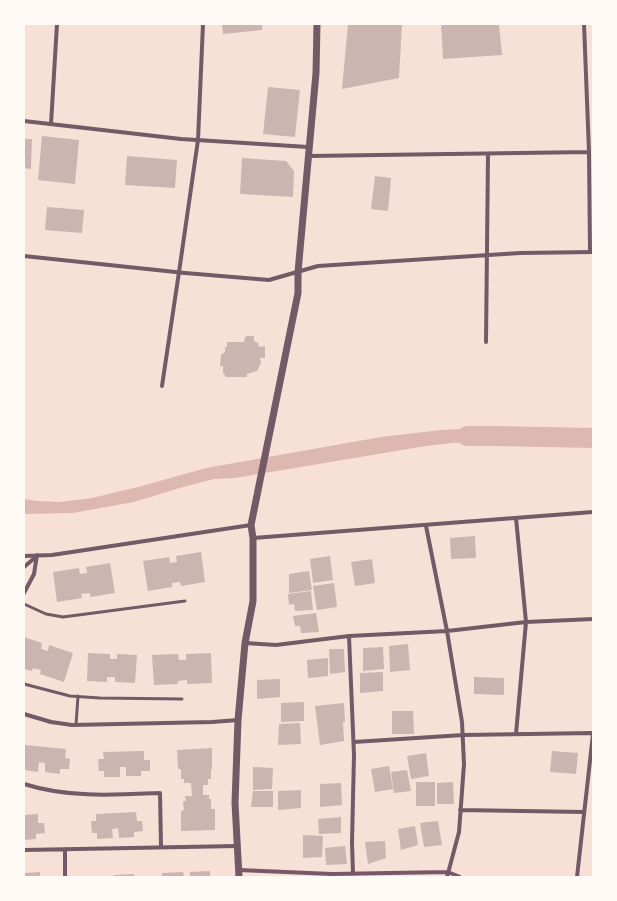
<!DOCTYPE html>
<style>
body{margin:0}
#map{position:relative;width:617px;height:901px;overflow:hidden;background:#f7e1d7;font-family:Signika,sans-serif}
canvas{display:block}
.frame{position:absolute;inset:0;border:25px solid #fffaf5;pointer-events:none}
</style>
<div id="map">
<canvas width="617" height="901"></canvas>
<div class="frame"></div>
</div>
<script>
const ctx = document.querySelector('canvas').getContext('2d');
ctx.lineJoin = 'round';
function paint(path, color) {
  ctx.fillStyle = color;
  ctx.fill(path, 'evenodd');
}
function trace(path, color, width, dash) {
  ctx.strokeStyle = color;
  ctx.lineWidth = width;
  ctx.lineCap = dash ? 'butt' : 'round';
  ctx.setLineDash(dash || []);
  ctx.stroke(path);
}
paint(new Path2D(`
 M 462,429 L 490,429 L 495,436 L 490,441 L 452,443 L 426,446 L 235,478 L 214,479 L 183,487 L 134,502 L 73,513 L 24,514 L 24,499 L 37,501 L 59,502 L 92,498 L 142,486 L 206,468 L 381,437 L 441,430 Z`), '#dcb8b0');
trace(new Path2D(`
 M 467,436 L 495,436 L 593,438`), '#dcb8b0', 20);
paint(new Path2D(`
 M 222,24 L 262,24 L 262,30 L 223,34 Z
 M 348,24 L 402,24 L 399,78 L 342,89 Z
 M 441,24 L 499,24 L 502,55 L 443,59 Z
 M 268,87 L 300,90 L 295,137 L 263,134 Z
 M 42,136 L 79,140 L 75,184 L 38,180 Z
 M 24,139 L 32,139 L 31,169 L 24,168 Z
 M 127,156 L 177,160 L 175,188 L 125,185 Z
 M 242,158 L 286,161 L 294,171 L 293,197 L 240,194 Z
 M 375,176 L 391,178 L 388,211 L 371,209 Z
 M 47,207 L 84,210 L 82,233 L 45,230 Z
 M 247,336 L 254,336 L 254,341 L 258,343 L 259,347 L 265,346 L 265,358 L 260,358 L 261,363 L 257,371 L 247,374 L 247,377 L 226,377 L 223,373 L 223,366 L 220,366 L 221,355 L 225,352 L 225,347 L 227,347 L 227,342 L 244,342 L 245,337 Z
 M 475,536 L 476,558 L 451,559 L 450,538 Z
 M 201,552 L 205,582 L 181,586 L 180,582 L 172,583 L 172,587 L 148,591 L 143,561 L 169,557 L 170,563 L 177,562 L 176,556 Z
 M 330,556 L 333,580 L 313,583 L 310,559 Z
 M 372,559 L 375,583 L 355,586 L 351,562 Z
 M 110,563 L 115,593 L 90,597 L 90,593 L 81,594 L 82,598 L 57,602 L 53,572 L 79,568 L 80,574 L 87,573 L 86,567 Z
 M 309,571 L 312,590 L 289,593 L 289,574 Z
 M 334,583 L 337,607 L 317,610 L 313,586 Z
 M 311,591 L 313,610 L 295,611 L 294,604 L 289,605 L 288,594 Z
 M 316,613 L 319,632 L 301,633 L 300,626 L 295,626 L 293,616 Z
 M 24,637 L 42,643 L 41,649 L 48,651 L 49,645 L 73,653 L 64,682 L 40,674 L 41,670 L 33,668 L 32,671 L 24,669 Z
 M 408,644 L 410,670 L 390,672 L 389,646 Z
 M 383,647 L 384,669 L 363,671 L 363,648 Z
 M 329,649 L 344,649 L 345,672 L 330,674 Z
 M 88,653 L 110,654 L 110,659 L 117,659 L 117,654 L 137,655 L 135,683 L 115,682 L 115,677 L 107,677 L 107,682 L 87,681 Z
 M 211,653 L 212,683 L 187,684 L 187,680 L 178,681 L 178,684 L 154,685 L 152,655 L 178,654 L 179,660 L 186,660 L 186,654 Z
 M 328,658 L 328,676 L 308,678 L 307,660 Z
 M 383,672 L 383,691 L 360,693 L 360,673 Z
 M 474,677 L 504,678 L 504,695 L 474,694 Z
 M 280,679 L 280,697 L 257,699 L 257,680 Z
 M 304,702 L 304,721 L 281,722 L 281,703 Z
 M 344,703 L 345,722 L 343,722 L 344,741 L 320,745 L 315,706 Z
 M 392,711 L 413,711 L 414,734 L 392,734 Z
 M 300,723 L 301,744 L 278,745 L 279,724 Z
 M 25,745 L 66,749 L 65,758 L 70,759 L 69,769 L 60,769 L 60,774 L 45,772 L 45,763 L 39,762 L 38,772 L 24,770 Z
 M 212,748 L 212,769 L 211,769 L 211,779 L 208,779 L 208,785 L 203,785 L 203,795 L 209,795 L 209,799 L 211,799 L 211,809 L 215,809 L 215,830 L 181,831 L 181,811 L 184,810 L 183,801 L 186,801 L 185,796 L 192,796 L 191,783 L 184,783 L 184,779 L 181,779 L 181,769 L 178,769 L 177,750 Z
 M 144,751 L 144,760 L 150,760 L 150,771 L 141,771 L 141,776 L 126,776 L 126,767 L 120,767 L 120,777 L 104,777 L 104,771 L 99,771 L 98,759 L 104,759 L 103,752 Z
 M 552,751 L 578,753 L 576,774 L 550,772 Z
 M 426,753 L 429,776 L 411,779 L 407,756 Z
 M 389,766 L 393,789 L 375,792 L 371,769 Z
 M 253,767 L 273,768 L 272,789 L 253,790 Z
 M 407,770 L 411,791 L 394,793 L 391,772 Z
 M 416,782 L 435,782 L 435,806 L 416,806 Z
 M 453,782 L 454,804 L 437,804 L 437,783 Z
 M 341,783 L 342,805 L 320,807 L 320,784 Z
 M 301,790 L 301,808 L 278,810 L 278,791 Z
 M 253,791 L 273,791 L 273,807 L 251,807 Z
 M 136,812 L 137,821 L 142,821 L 143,831 L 134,832 L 134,837 L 119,838 L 118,828 L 112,829 L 113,838 L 97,839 L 97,833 L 92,833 L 91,821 L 96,821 L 96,814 Z
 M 38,814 L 38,823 L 44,823 L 45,833 L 36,834 L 36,839 L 24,840 L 24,815 Z
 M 341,817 L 341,833 L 319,834 L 318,819 Z
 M 438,821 L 442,845 L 424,847 L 420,823 Z
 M 415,826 L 418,845 L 401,850 L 398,829 Z
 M 303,835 L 323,836 L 322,857 L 303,858 Z
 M 385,841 L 386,858 L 368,864 L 365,842 Z
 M 345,846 L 347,864 L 326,865 L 325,848 Z
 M 210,871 L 210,877 L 190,877 L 190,872 Z
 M 40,872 L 40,877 L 24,877 L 24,873 Z
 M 183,872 L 184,877 L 162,877 L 162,873 Z
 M 134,874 L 134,877 L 114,877 L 114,875 Z`), '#ccb4b1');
trace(new Path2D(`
 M 24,604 L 46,614 L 63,617 L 185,601
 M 24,684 L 70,696 L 100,698 L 182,699
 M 76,725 L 78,696`), '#755966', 3);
trace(new Path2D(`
 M 584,24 L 589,152 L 590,252
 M 24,121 L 181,139 L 308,147
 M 51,124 L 57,24
 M 308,156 L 589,152
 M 24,256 L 185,273 L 269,280 L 318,266 L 520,253 L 593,252
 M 486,342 L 488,154
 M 162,386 L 179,272 L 198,140 L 203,24
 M 516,518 L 526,622 L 516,734
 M 426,526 L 447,631 L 462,722 L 464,764 L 459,832 L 447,877
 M 253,538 L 593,512
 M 24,556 L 52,555 L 251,525
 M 24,567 L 37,556
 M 24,593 L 34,574 L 37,555
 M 349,636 L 354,755 L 352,842 L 353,874
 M 245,643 L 276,645 L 349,636 L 447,631 L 526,622 L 593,619
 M 24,714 L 51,722 L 72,725 L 212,722 L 238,720
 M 354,742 L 463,735 L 593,733
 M 24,784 C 68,798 114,795 160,793 L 161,847
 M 460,810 L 584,812
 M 65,849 L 65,877
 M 24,850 L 237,846
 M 239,870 L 332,874 L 448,872 L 460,877
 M 577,877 L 593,734`), '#755966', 4);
trace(new Path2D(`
 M 239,877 L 235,803 L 238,720 L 245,643 L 253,601 L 253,538 L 251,525 L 298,293 L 298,272 L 316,73 L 317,24`), '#755966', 7);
</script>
